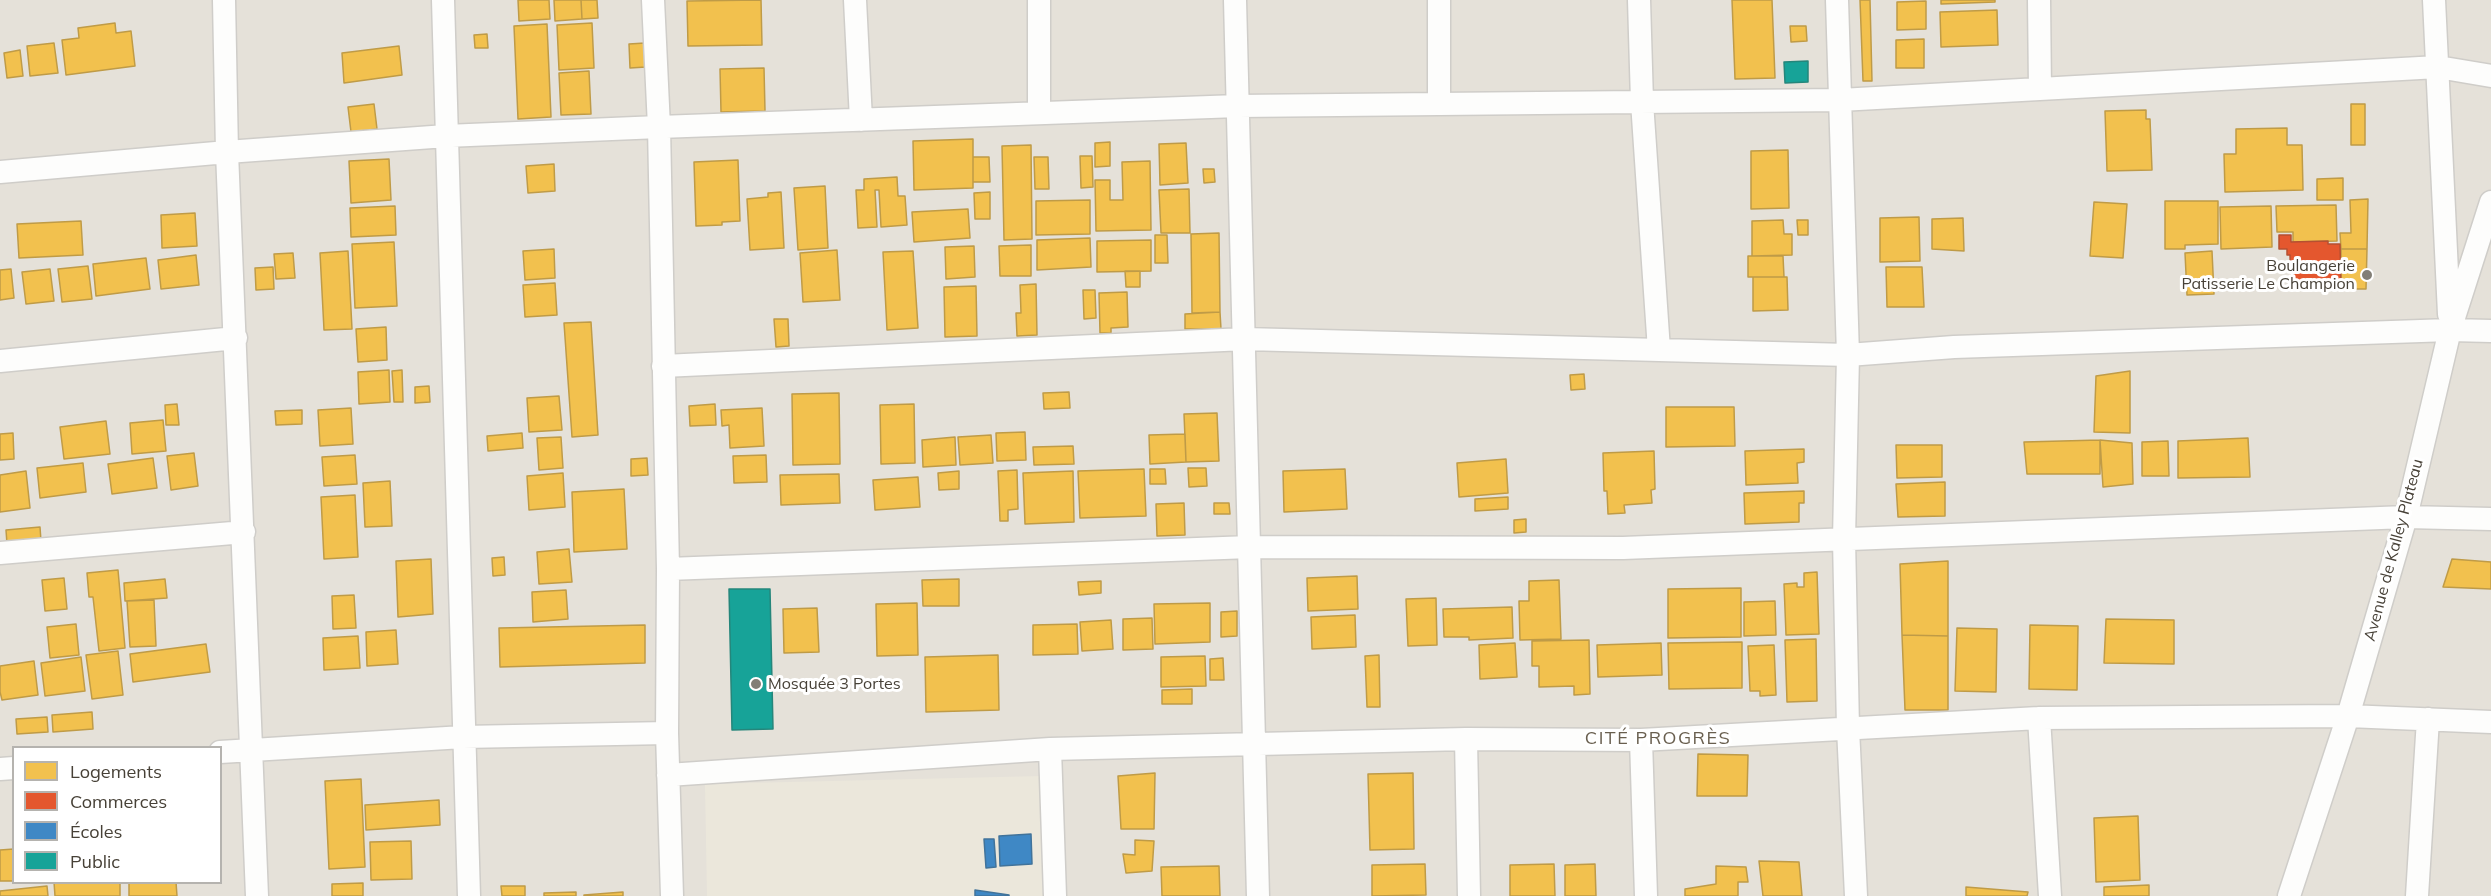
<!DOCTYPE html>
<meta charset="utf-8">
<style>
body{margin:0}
#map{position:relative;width:2491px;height:896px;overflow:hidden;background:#f1efeb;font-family:Mulish,sans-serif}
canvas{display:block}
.legend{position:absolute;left:12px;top:746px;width:210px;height:138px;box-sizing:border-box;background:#fff;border:2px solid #b5b3af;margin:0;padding:8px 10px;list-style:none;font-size:18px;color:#474137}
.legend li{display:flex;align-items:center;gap:12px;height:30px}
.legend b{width:30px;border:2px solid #b5b3af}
</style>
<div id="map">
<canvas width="2491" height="896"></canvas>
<ul class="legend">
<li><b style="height:16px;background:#f2c14e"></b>Logements</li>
<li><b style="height:16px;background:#e4572e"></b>Commerces</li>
<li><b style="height:16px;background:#3f88c5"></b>Écoles</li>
<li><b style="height:16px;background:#17a398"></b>Public</li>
</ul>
</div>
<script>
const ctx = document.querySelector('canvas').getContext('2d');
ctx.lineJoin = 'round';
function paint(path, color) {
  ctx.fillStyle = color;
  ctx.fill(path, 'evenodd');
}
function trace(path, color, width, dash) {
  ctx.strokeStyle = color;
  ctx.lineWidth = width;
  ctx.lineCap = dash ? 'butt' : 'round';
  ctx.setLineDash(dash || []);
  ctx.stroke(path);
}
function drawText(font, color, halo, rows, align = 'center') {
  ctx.font = font + ' Mulish,sans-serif';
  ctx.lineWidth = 6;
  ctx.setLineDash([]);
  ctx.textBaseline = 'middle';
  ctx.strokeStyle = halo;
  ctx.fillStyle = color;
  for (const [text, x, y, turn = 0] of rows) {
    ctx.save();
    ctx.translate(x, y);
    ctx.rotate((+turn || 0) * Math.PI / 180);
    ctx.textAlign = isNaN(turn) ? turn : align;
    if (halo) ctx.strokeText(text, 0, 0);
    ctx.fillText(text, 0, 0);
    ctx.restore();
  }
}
paint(new Path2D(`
 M 0,0 L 2491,0 L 2491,896 L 0,896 ZM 14,748 L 220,748 L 220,882 L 14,882 Z`), '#e5e1d9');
paint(new Path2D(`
 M 1042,776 L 1044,896 L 707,896 L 705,784 Z`), '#ebe7db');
const homes = new Path2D(`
 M 518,0 L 549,0 L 550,19 L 519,21 Z
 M 554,0 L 581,0 L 582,19 L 555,21 Z
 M 581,0 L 597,0 L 598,18 L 582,19 Z
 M 761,0 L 762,45 L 688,46 L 687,1 Z
 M 1732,0 L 1772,0 L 1775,78 L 1735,79 Z
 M 1860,0 L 1870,0 L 1872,81 L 1863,81 Z
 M 1941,0 L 1995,0 L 1995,2 L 1941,4 Z
 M 1926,1 L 1926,29 L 1897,30 L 1897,2 Z
 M 1997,10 L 1998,45 L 1941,47 L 1940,12 Z
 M 115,23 L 116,33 L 131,31 L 135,66 L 66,75 L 62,40 L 79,38 L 78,28 Z
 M 592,23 L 594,68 L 559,70 L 557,25 Z
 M 547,24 L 551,117 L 518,119 L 514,26 Z
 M 1790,26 L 1806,26 L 1807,41 L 1791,42 Z
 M 487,34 L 488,48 L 475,48 L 474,35 Z
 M 1924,39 L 1924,68 L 1896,68 L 1896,40 Z
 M 54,43 L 58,73 L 30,76 L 27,46 Z
 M 645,43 L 646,67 L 630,68 L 629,44 Z
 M 399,46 L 402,75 L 344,83 L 342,53 Z
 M 20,50 L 23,76 L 7,78 L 4,53 Z
 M 764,68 L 765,111 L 721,112 L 720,69 Z
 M 589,71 L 591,114 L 561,115 L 559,73 Z
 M 374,104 L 377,129 L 351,132 L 348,107 Z
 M 2351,104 L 2365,104 L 2365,145 L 2351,145 Z
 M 2146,110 L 2146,119 L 2150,119 L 2152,170 L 2107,171 L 2105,111 Z
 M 2287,128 L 2287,145 L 2302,145 L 2303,190 L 2225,192 L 2224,154 L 2236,154 L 2236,129 Z
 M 973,139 L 973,188 L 914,190 L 913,141 Z
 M 1110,142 L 1110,166 L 1095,167 L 1095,143 Z
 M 1186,143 L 1188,183 L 1160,185 L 1159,144 Z
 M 1031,145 L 1032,239 L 1004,240 L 1002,146 Z
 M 1788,150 L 1789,208 L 1751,209 L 1751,151 Z
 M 1080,156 L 1092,156 L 1093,187 L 1081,188 Z
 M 973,157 L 989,157 L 990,182 L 973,182 Z
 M 1034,157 L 1048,157 L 1049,189 L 1035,189 Z
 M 389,159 L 391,200 L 351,203 L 349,161 Z
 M 738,160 L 740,221 L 722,222 L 722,225 L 696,226 L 694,162 Z
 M 1150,161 L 1151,230 L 1096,231 L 1095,180 L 1110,180 L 1110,200 L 1123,200 L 1122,162 Z
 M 554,164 L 555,191 L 528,193 L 526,166 Z
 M 1203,169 L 1214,169 L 1215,182 L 1204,183 Z
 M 897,177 L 898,196 L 905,196 L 907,225 L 881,227 L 879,190 L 875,190 L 877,227 L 858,228 L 856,190 L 864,190 L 864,179 Z
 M 2343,178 L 2343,200 L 2317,200 L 2317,179 Z
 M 825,186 L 828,248 L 798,250 L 794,188 Z
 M 1189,189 L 1190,233 L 1161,233 L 1159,190 Z
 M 781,192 L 784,248 L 750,250 L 747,199 L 768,197 L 768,193 Z
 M 990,192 L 990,219 L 975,219 L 974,193 Z
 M 2368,199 L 2367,249 L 2341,249 L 2340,233 L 2351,233 L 2350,200 Z
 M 1090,200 L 1090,234 L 1036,235 L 1036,201 Z
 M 2165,201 L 2218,201 L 2218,244 L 2185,245 L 2185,249 L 2165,249 Z
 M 2094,202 L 2127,204 L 2123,258 L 2090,256 Z
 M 2336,205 L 2337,241 L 2293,242 L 2293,232 L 2277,232 L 2276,206 Z
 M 395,206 L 396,235 L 351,237 L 350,208 Z
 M 2271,206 L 2272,247 L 2221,249 L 2220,207 Z
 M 968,209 L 970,238 L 914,242 L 912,212 Z
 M 195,213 L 197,246 L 162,248 L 161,215 Z
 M 1919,217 L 1920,261 L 1880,262 L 1880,218 Z
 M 1963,218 L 1964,251 L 1932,249 L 1932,219 Z
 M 1783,220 L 1784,234 L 1792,234 L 1792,255 L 1752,256 L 1752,221 Z
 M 1797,220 L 1808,220 L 1808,235 L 1798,235 Z
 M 81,221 L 83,255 L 19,258 L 17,224 Z
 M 1219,233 L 1220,312 L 1192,313 L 1191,234 Z
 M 1155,235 L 1167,235 L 1168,263 L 1155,263 Z
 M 1090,238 L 1091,267 L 1037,270 L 1037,240 Z
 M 1151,240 L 1151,271 L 1097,272 L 1097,241 Z
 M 394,242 L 397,306 L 355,308 L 352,244 Z
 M 1031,245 L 1031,276 L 1000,276 L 999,246 Z
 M 974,246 L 975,277 L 946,279 L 945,247 Z
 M 554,249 L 555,278 L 525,280 L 523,251 Z
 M 2341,249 L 2367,249 L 2366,289 L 2341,289 Z
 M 837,250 L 840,300 L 803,302 L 800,253 Z
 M 348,251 L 352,329 L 324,330 L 320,253 Z
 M 913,251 L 918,328 L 887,330 L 883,252 Z
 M 2212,251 L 2214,294 L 2187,295 L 2185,253 Z
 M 293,253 L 295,278 L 276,279 L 274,254 Z
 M 196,255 L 199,285 L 161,289 L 158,260 Z
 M 1748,256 L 1783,256 L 1784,277 L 1748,277 Z
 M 146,258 L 150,289 L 96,296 L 93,264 Z
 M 88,266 L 92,299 L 62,302 L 58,269 Z
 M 273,267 L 274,289 L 256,290 L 255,268 Z
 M 1886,267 L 1922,267 L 1924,307 L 1887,307 Z
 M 11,269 L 14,298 L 0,300 L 0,270 Z
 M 50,269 L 54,301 L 26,304 L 22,272 Z
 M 1125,271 L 1140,271 L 1140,287 L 1126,287 Z
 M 1753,277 L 1787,277 L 1788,310 L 1753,311 Z
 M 555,283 L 557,315 L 525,317 L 523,285 Z
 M 1036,284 L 1037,335 L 1017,336 L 1016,313 L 1021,313 L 1020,285 Z
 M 976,286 L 977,336 L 945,337 L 944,287 Z
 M 1083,290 L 1095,290 L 1096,318 L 1084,319 Z
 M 1127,292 L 1128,327 L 1111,328 L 1111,333 L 1100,333 L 1099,293 Z
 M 1220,312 L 1221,329 L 1185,329 L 1185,314 Z
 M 774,319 L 788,319 L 789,346 L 776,347 Z
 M 591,322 L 598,435 L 572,437 L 564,323 Z
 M 386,327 L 387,360 L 358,362 L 356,329 Z
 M 389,370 L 390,402 L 359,404 L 358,372 Z
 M 402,370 L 403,402 L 394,402 L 392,371 Z
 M 2130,371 L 2130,433 L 2094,432 L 2096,376 Z
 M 1584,374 L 1585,389 L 1571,390 L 1570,375 Z
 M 429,386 L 430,402 L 415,403 L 415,387 Z
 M 1069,392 L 1070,408 L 1044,409 L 1043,393 Z
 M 839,393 L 840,464 L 793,465 L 792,394 Z
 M 559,396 L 562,430 L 529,432 L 527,398 Z
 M 177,404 L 179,425 L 166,425 L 165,405 Z
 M 715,404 L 716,425 L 690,426 L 689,406 Z
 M 914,404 L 915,463 L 881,464 L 880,405 Z
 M 1666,407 L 1734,407 L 1735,446 L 1666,447 Z
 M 351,408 L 353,444 L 320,446 L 318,410 Z
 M 762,408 L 764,446 L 730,448 L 729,425 L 722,426 L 721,410 Z
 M 302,410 L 302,424 L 276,425 L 275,411 Z
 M 1217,413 L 1219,461 L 1186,462 L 1184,414 Z
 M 163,420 L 166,451 L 132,454 L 130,423 Z
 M 106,421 L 110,454 L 64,459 L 60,427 Z
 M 1025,432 L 1026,460 L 997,461 L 996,433 Z
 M 13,433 L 14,459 L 0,460 L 0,434 Z
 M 522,433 L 523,448 L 488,451 L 487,436 Z
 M 1185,434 L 1186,462 L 1150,464 L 1149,435 Z
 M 991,435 L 993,463 L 960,465 L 958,437 Z
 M 561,437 L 563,468 L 539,470 L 537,438 Z
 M 955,437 L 956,465 L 923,467 L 922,440 Z
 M 2248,438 L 2250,477 L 2178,478 L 2178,441 Z
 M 2100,440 L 2100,474 L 2027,474 L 2024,442 Z
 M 2100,440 L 2132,443 L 2133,484 L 2103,487 Z
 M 2168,441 L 2169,476 L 2142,476 L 2142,442 Z
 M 1896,445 L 1942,445 L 1942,477 L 1897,478 Z
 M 1073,446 L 1074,464 L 1034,465 L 1033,447 Z
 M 1804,449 L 1804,462 L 1797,463 L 1798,483 L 1746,485 L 1745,451 Z
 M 1654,451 L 1655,489 L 1651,490 L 1652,503 L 1624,505 L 1625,513 L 1608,514 L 1607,491 L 1604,491 L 1603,453 Z
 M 194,453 L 198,486 L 171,490 L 167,456 Z
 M 355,455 L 357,484 L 324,486 L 322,457 Z
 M 766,455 L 767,482 L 734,483 L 733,456 Z
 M 153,458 L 157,488 L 112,494 L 108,464 Z
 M 647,458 L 648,475 L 631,476 L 631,459 Z
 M 1506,459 L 1508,493 L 1459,497 L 1457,463 Z
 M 83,463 L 86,492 L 40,498 L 37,468 Z
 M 1188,468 L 1206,468 L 1207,486 L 1189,487 Z
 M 1144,469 L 1146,516 L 1080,518 L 1078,471 Z
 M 1150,469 L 1165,469 L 1166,484 L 1150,484 Z
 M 1345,469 L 1347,509 L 1284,512 L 1283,471 Z
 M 1017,470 L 1018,509 L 1008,510 L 1008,521 L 1000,521 L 998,471 Z
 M 26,471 L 30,508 L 0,512 L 0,475 Z
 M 959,471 L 959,489 L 939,490 L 938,473 Z
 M 1073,471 L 1074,522 L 1025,524 L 1023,473 Z
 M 563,473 L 565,507 L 529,510 L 527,476 Z
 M 839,474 L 840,503 L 781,505 L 780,475 Z
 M 918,477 L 920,507 L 875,510 L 873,480 Z
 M 390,481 L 392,526 L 365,527 L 363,483 Z
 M 1945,482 L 1945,516 L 1898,517 L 1896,484 Z
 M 624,489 L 627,549 L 574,552 L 572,492 Z
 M 1804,491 L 1804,503 L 1799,503 L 1799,522 L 1745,524 L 1744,493 Z
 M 355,495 L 358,557 L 324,559 L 321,497 Z
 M 1508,497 L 1508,509 L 1475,511 L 1475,499 Z
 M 1184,503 L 1185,535 L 1157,536 L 1156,504 Z
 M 1214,503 L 1229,503 L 1230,514 L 1214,514 Z
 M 1526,519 L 1526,532 L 1514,533 L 1514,520 Z
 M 40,527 L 41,541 L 7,544 L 6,530 Z
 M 569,549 L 572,582 L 539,584 L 537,552 Z
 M 504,557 L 505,575 L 493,576 L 492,558 Z
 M 431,559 L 433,614 L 398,617 L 396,561 Z
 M 2452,559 L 2491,562 L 2491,589 L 2443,587 Z
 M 1948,561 L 1948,636 L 1902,635 L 1900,564 Z
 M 118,570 L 125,648 L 99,651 L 93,597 L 89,597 L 87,573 Z
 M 1817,572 L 1819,634 L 1786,635 L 1784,584 L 1797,583 L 1797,587 L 1804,587 L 1804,573 Z
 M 1357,576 L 1358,609 L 1308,611 L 1307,578 Z
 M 64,578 L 67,609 L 45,611 L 42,580 Z
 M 165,579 L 167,598 L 125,601 L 124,583 Z
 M 959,579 L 959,606 L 923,606 L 922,580 Z
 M 1559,580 L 1561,639 L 1520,640 L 1519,601 L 1529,601 L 1529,581 Z
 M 1101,581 L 1101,593 L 1079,595 L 1078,582 Z
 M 1741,588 L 1741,637 L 1668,638 L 1668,589 Z
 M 566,590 L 568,619 L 533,622 L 532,592 Z
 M 354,595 L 356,628 L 333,629 L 332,596 Z
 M 1436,598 L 1437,645 L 1408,646 L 1406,599 Z
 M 154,600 L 156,646 L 130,647 L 127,601 Z
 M 1775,601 L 1776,635 L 1744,636 L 1744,602 Z
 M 917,603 L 918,655 L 877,656 L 876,604 Z
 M 1210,603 L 1210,642 L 1155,644 L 1154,604 Z
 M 1512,607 L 1513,638 L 1469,640 L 1469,637 L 1444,637 L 1443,609 Z
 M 817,608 L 819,652 L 784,653 L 783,609 Z
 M 1237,611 L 1237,636 L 1221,637 L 1221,612 Z
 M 1355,615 L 1356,647 L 1312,649 L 1311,617 Z
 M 1152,618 L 1153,649 L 1123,650 L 1123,619 Z
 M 2106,619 L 2174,620 L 2174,664 L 2104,663 Z
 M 1111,620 L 1113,649 L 1082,651 L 1080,622 Z
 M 76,624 L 79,655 L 50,658 L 47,627 Z
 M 1077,624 L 1078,654 L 1033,655 L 1033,625 Z
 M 645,625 L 645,663 L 500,667 L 499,628 Z
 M 2030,625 L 2078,626 L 2077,690 L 2029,689 Z
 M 1957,628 L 1997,629 L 1996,692 L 1955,691 Z
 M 396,630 L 398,664 L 367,666 L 366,632 Z
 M 1902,635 L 1948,636 L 1948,710 L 1905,710 Z
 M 358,636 L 360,668 L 324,670 L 323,638 Z
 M 1816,639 L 1817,701 L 1787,702 L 1785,640 Z
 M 1589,640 L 1590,694 L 1574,695 L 1574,686 L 1539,687 L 1539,666 L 1532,666 L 1532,641 Z
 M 1742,642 L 1742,688 L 1669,689 L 1668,643 Z
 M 1515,643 L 1517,677 L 1480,679 L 1479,645 Z
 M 1661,643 L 1662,675 L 1598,677 L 1597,645 Z
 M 206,644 L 210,672 L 133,682 L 130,654 Z
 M 1774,645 L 1776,695 L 1760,696 L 1760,691 L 1750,691 L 1748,646 Z
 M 118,651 L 123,695 L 92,699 L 86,655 Z
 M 998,655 L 999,710 L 926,712 L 925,657 Z
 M 1379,655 L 1380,707 L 1367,707 L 1365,656 Z
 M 1205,656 L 1206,686 L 1161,687 L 1161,657 Z
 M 81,657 L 85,691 L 45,696 L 41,663 Z
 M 1223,658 L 1224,680 L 1210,680 L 1210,659 Z
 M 34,661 L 38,695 L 2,700 L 0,692 L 0,666 Z
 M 1192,689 L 1192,704 L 1162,704 L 1162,690 Z
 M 92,712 L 93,729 L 53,732 L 52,715 Z
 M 47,717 L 48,732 L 17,734 L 16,719 Z
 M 1698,754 L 1748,755 L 1747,796 L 1697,796 Z
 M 1155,773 L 1154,829 L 1121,829 L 1118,776 Z
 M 1413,773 L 1414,849 L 1370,850 L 1368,774 Z
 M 361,779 L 365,867 L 329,869 L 325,781 Z
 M 439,800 L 440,825 L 366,830 L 365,805 Z
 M 2138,816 L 2140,880 L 2096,882 L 2094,818 Z
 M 1135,840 L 1154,841 L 1152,871 L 1126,873 L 1123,854 L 1135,855 Z
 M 411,841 L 412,879 L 371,880 L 370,842 Z
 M 14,849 L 14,881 L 0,881 L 0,850 Z
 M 1759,861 L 1799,862 L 1802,896 L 1763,896 Z
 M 1425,864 L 1426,895 L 1372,896 L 1372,865 Z
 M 1554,864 L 1555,896 L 1510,896 L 1510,865 Z
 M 1595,864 L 1596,896 L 1565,896 L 1565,865 Z
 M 1219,866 L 1220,896 L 1162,896 L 1161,867 Z
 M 1716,866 L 1746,867 L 1748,882 L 1738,882 L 1738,896 L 1685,896 L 1685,889 L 1716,884 Z
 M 54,882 L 120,882 L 120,896 L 55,896 Z
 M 129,882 L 176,882 L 177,896 L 129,896 Z
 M 363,883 L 363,896 L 332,896 L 332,884 Z
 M 2149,885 L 2149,896 L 2104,896 L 2104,887 Z
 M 47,886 L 48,896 L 0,896 L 0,891 Z
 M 501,886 L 525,886 L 525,896 L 502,896 Z
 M 1966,887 L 2028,892 L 2027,896 L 1966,896 Z
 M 576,892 L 576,896 L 544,896 L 544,893 Z
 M 623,892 L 623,896 L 584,896 L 584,895 Z`);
paint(homes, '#f2c14e');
trace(homes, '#bf9b47', 1.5);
const shops = new Path2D(`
 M 2279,235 L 2291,235 L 2291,242 L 2328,241 L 2328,244 L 2340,244 L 2341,289 L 2291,289 L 2290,255 L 2287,255 L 2287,249 L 2279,249 Z`);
paint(shops, '#e4572e');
trace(shops, '#b55031', 1.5);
const schools = new Path2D(`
 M 1031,834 L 1032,864 L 1000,866 L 999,836 Z
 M 984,839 L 994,839 L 996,867 L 986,868 Z
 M 975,890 L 1009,895 L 1009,896 L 975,896 Z`);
paint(schools, '#3f88c5');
trace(schools, '#41739a', 1.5);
const public = new Path2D(`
 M 1808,61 L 1808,82 L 1785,83 L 1784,62 Z
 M 729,589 L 770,589 L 773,729 L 732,730 Z`);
paint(public, '#17a398');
trace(public, '#25867b', 1.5);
const minor = new Path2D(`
 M 224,0 L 227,152 L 257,896
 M 443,0 L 469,896
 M 653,0 L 659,127 L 668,569 L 667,733 L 672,896
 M 855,0 L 861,120
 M 1039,0 L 1039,113
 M 1235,0 L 1258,896
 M 1439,0 L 1439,104
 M 1639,0 L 1642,102 L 1659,350
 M 1837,0 L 1848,355 L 1844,539 L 1848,728 L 1856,896
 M 2039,0 L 2040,89
 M 2434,0 L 2449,314
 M 0,172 L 227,152 L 446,136 L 659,127 L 1238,106 L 1840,100 L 2438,67 L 2491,76
 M 0,361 L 236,338
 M 663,366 L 1245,339 L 1848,355 L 1954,347 L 2450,330 L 2491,331
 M 0,553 L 244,532
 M 668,569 L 1250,547 L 1623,548 L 2406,517 L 2491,519
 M 2039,718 L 2050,896
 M 1466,739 L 1469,896
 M 1641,740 L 1646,896
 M 1050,749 L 1055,896
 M 220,752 L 463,737 L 667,733
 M 0,769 L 14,768
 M 668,775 L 1050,749 L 1466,739 L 1641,740 L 2039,718 L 2348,716 L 2491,722
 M 2289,896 L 2348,716 L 2406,517 L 2450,330 L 2491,202
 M 2417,896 L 2428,719`);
trace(minor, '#cfcdc9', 25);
trace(minor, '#fdfdfc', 22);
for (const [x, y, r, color] of [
 [2367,275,6,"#827e76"],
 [756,684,6,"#827e76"]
]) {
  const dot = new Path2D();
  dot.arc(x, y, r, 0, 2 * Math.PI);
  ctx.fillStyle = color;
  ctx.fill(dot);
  trace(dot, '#fff', 2);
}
drawText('16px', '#474137', '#fff', [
 ["Boulangerie",2355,266],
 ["Patisserie Le Champion",2355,284],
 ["Mosquée 3 Portes",768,684,"left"]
], 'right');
drawText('16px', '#474137', '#fff', [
 ["Avenue de Kalley Plateau",2394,550,-75]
]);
ctx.letterSpacing = '1.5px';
drawText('18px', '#695f4f', '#fff', [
 ["CITÉ PROGRÈS",1658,739]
]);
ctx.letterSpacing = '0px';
</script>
